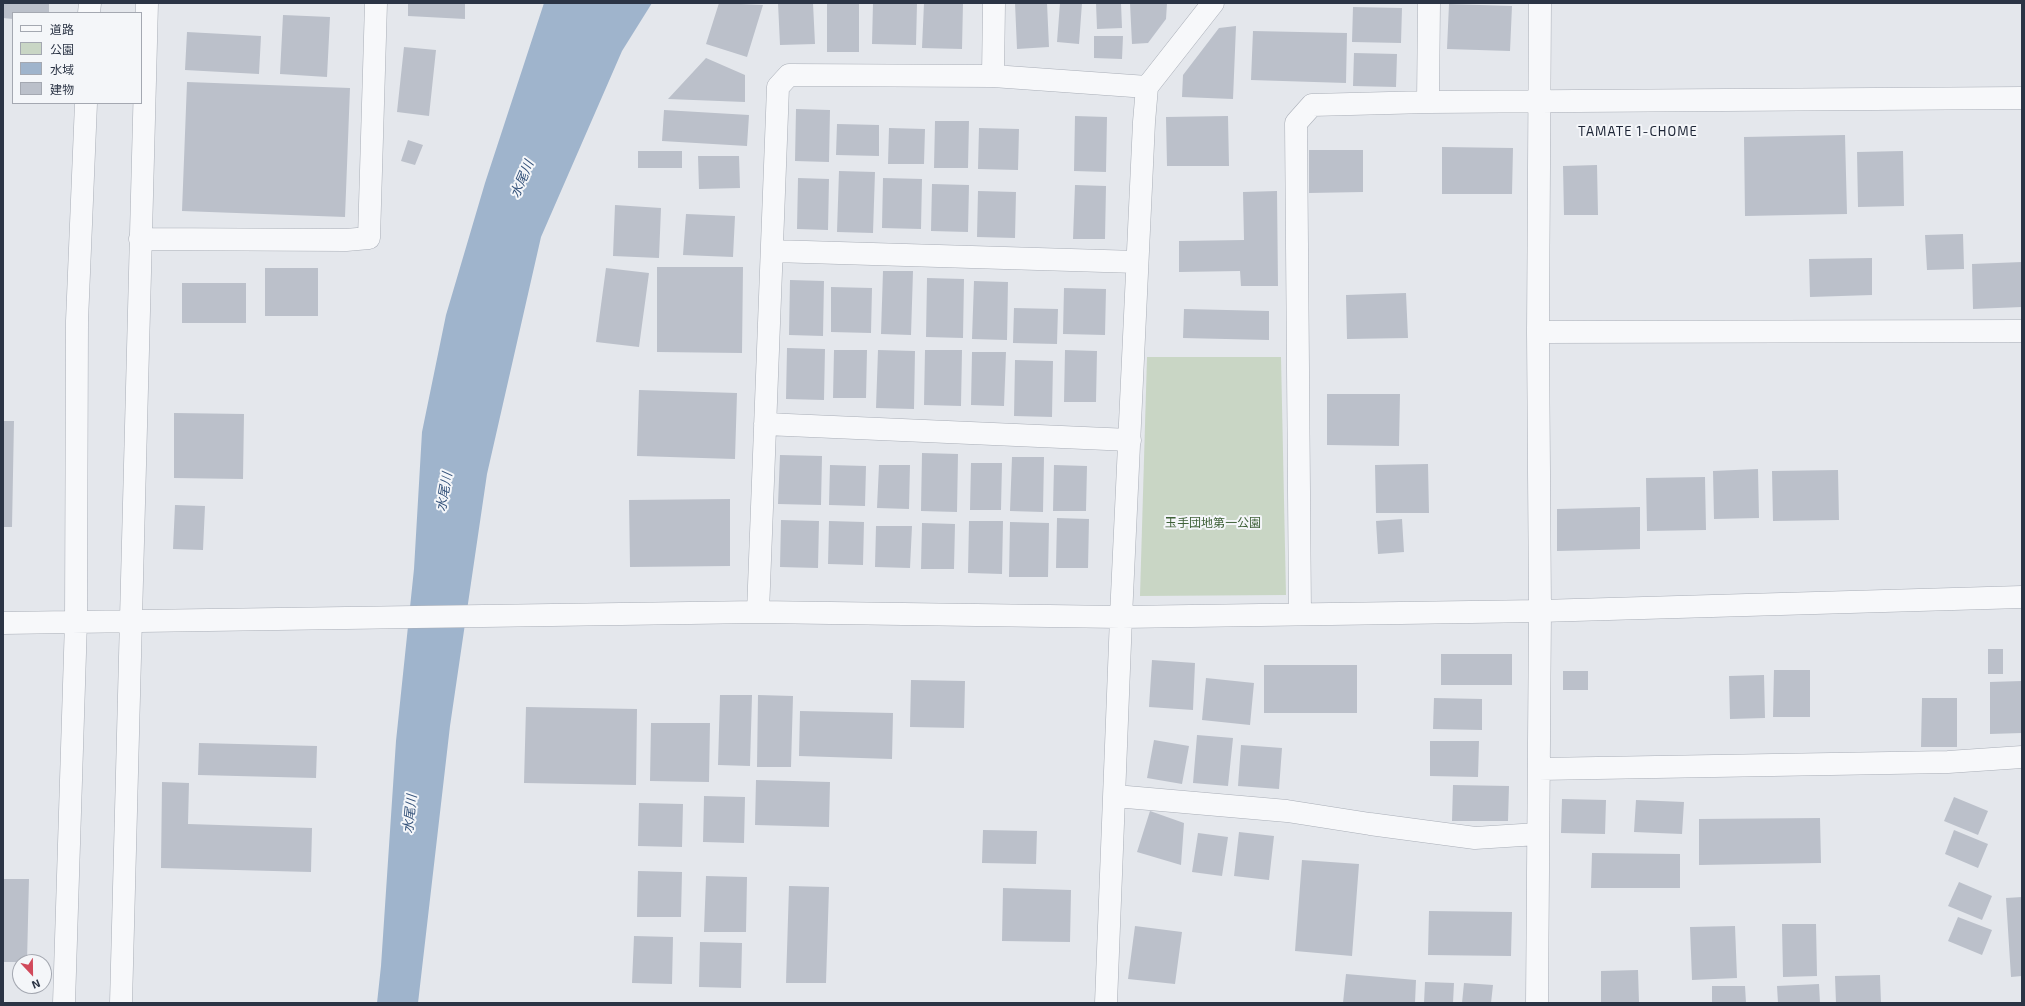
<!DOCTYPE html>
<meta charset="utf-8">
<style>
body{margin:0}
#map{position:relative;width:2025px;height:1006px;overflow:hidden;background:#e4e7ec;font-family:"Exo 2","Noto Sans JP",sans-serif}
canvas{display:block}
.frame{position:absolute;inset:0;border:4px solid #2b3445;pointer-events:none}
.legend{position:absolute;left:12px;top:12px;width:130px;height:92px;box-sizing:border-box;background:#f4f6f9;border:1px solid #a4a8b1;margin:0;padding:5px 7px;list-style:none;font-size:12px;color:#2b3445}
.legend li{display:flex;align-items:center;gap:8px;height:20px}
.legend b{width:20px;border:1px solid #a4a8b1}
.north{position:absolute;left:12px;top:954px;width:40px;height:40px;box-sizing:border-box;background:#f4f6f9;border:1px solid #a4a8b1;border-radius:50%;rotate:158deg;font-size:11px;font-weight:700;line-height:16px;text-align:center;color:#2b3445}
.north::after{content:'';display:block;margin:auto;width:14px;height:18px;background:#d1495b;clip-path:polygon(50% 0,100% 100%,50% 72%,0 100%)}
</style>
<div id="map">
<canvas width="2025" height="1006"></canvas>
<div class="frame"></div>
<ul class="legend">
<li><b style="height:5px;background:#f7f8fa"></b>道路</li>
<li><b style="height:11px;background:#c9d6c5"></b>公園</li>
<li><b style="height:11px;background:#9fb4cc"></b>水域</li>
<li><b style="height:11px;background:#bbc0ca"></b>建物</li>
</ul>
<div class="north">N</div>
</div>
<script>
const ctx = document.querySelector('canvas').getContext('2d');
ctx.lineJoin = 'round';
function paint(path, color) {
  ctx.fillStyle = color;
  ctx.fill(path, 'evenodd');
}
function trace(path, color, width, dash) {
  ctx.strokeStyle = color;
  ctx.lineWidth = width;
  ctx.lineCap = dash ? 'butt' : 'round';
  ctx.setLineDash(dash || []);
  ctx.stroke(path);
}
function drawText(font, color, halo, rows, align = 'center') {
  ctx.font = font + ' "Exo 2","Noto Sans JP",sans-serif';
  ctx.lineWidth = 4;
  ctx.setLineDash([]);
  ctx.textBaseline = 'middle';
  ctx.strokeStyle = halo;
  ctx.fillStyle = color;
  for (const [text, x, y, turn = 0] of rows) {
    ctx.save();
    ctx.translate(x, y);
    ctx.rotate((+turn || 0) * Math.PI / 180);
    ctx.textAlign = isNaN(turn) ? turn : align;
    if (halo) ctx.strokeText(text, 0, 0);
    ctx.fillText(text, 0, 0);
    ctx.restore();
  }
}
paint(new Path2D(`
 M 1147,357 L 1281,357 L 1286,595 L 1140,596 Z`), '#c9d6c5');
paint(new Path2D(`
 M 544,3 L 652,3 L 622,51 L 541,237 L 487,474 L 450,726 L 418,1003 L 377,1003 L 381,966 L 396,741 L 414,569 L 422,432 L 446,315 L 485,183 Z`), '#9fb4cc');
paint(new Path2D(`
 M 3,3 L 49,3 L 49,13 L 13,13 L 13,19 L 3,18 Z
 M 408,3 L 465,3 L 465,19 L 408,16 Z
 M 719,3 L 763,5 L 747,57 L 706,44 Z
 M 778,3 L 813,3 L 815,44 L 780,45 Z
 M 827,3 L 859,3 L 859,52 L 827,52 Z
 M 873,3 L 917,3 L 916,45 L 872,44 Z
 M 924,3 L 963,3 L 962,49 L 922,48 Z
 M 1015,3 L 1047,3 L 1049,47 L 1017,49 Z
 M 1060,3 L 1082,3 L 1079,44 L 1057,42 Z
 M 1096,3 L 1121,3 L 1122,28 L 1097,29 Z
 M 1130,3 L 1167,3 L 1166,19 L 1148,43 L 1132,44 Z
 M 1449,4 L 1512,6 L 1510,51 L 1447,49 Z
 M 1353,7 L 1402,8 L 1401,43 L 1352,42 Z
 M 283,15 L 330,17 L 327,77 L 280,74 Z
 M 1236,26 L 1233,99 L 1182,97 L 1183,75 L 1219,28 Z
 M 1253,31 L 1347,33 L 1346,83 L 1251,80 Z
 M 187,32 L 261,36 L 259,74 L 185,70 Z
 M 1094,36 L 1123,36 L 1122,59 L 1094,58 Z
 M 404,47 L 436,50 L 429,116 L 397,112 Z
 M 1354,53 L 1397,54 L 1396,87 L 1353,86 Z
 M 706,58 L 745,75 L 745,102 L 668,99 Z
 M 187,82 L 350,88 L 345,217 L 182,211 Z
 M 796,109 L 830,110 L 829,162 L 795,161 Z
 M 664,110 L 749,115 L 747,146 L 662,141 Z
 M 1075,116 L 1107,117 L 1106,172 L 1074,171 Z
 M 1228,116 L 1229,166 L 1167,166 L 1166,117 Z
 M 935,121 L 969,121 L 968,168 L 934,168 Z
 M 837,124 L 879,125 L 879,156 L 836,155 Z
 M 889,128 L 925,129 L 924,164 L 888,164 Z
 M 979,128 L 1019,129 L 1018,170 L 978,169 Z
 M 1845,135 L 1847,214 L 1745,216 L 1744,137 Z
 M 408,140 L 423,145 L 415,165 L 401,161 Z
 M 1442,147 L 1513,148 L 1512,194 L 1442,194 Z
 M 1309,150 L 1363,150 L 1363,192 L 1309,193 Z
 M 638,151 L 682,151 L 682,168 L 638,168 Z
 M 1903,151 L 1904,206 L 1858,207 L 1857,152 Z
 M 698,156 L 739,156 L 740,188 L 699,189 Z
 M 1597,165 L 1598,215 L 1564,215 L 1563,166 Z
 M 839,171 L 875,172 L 873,233 L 837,232 Z
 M 798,178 L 829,179 L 828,230 L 797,229 Z
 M 883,178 L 922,179 L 921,229 L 882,228 Z
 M 932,184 L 969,185 L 968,232 L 931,231 Z
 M 1075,185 L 1106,186 L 1105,239 L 1073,239 Z
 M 978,191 L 1016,192 L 1015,238 L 977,237 Z
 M 1277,191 L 1278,286 L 1241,286 L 1240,271 L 1179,272 L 1179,241 L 1244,240 L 1243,192 Z
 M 615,205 L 661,208 L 659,258 L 613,256 Z
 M 686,214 L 735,216 L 733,257 L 683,255 Z
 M 1963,234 L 1964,269 L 1927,270 L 1925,235 Z
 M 1872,258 L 1872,295 L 1810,297 L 1809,259 Z
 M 2022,262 L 2022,307 L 1973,309 L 1972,264 Z
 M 657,267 L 743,267 L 742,353 L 657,352 Z
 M 265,268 L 318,268 L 318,316 L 265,316 Z
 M 606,268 L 649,273 L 639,347 L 596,342 Z
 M 883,271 L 913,271 L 911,335 L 881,334 Z
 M 927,278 L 964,279 L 963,338 L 926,337 Z
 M 790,280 L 824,281 L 823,336 L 789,335 Z
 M 974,281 L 1008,282 L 1007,340 L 972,339 Z
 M 182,283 L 246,283 L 246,323 L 182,323 Z
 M 831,287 L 872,288 L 871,333 L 831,332 Z
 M 1064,288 L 1106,289 L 1105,335 L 1063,334 Z
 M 1406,293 L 1408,338 L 1347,339 L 1346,295 Z
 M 1014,308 L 1058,309 L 1057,344 L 1013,343 Z
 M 1184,309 L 1269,311 L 1269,340 L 1183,338 Z
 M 787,348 L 825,349 L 824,400 L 786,399 Z
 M 834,350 L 867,350 L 866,398 L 833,398 Z
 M 878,350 L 915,351 L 914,409 L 876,408 Z
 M 925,350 L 962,350 L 961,406 L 924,405 Z
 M 1065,350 L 1097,351 L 1096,402 L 1064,402 Z
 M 972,352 L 1006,352 L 1004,406 L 971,405 Z
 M 1015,360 L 1053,361 L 1052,417 L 1014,416 Z
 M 639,390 L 737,393 L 735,459 L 637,456 Z
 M 1327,394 L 1400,394 L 1399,446 L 1327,445 Z
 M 174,413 L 244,414 L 243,479 L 174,478 Z
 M 3,421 L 14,421 L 12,527 L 3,527 Z
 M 922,453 L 958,454 L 957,512 L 921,511 Z
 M 780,455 L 822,456 L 821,505 L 778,504 Z
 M 1012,457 L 1044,457 L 1043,512 L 1010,511 Z
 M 971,463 L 1002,463 L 1001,510 L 970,510 Z
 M 1428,464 L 1429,513 L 1376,513 L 1375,465 Z
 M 830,465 L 866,466 L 865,506 L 829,505 Z
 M 879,465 L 910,465 L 909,509 L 877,508 Z
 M 1054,465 L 1087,466 L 1086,511 L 1053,511 Z
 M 1758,469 L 1759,518 L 1714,519 L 1713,471 Z
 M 1838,470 L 1839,520 L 1773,521 L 1772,471 Z
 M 1705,477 L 1706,530 L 1647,531 L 1646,478 Z
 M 730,499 L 730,566 L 630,567 L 629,500 Z
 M 175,505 L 205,506 L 203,550 L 173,549 Z
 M 1640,507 L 1640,549 L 1557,551 L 1557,509 Z
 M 1057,518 L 1089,519 L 1088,568 L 1056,568 Z
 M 1402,519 L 1404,552 L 1378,554 L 1376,521 Z
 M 781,520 L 819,521 L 818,568 L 780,567 Z
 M 829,521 L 864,522 L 863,565 L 828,564 Z
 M 969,521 L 1003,521 L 1002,574 L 968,573 Z
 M 1010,522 L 1049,523 L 1048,577 L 1009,577 Z
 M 922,523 L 955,524 L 954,569 L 921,569 Z
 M 876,526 L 912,526 L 910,568 L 875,567 Z
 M 1988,649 L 2003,649 L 2003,674 L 1988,674 Z
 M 1441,654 L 1512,654 L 1512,685 L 1441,685 Z
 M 1152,660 L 1195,663 L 1193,710 L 1149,707 Z
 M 1264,665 L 1357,665 L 1357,713 L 1264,713 Z
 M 1774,670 L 1810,670 L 1810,717 L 1773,717 Z
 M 1563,671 L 1588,671 L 1588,690 L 1563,690 Z
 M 1764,675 L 1765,718 L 1730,719 L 1729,676 Z
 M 1206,678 L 1254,683 L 1250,725 L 1202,720 Z
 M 911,680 L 965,681 L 964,728 L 910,727 Z
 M 2022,681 L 2022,733 L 1990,734 L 1990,682 Z
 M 720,695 L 752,695 L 750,766 L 718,765 Z
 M 758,695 L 793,696 L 791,767 L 757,767 Z
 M 1434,698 L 1482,699 L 1482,730 L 1433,729 Z
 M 1922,698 L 1957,698 L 1957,747 L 1921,747 Z
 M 526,707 L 637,709 L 636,785 L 524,783 Z
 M 800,711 L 893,713 L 892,759 L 799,756 Z
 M 651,723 L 710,723 L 709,782 L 650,781 Z
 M 1197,735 L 1233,738 L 1228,786 L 1193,783 Z
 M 1154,740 L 1189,746 L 1182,784 L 1147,778 Z
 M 1430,741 L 1479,741 L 1478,777 L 1430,776 Z
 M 199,743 L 317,746 L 316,778 L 198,775 Z
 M 1241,745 L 1282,748 L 1279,789 L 1238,786 Z
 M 756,780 L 830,782 L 829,827 L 755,825 Z
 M 162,782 L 189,783 L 188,824 L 312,828 L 311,872 L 161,868 Z
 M 1453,785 L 1509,786 L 1508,821 L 1452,821 Z
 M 704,796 L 745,797 L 744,843 L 703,842 Z
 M 1954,797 L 1988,811 L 1978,835 L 1944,821 Z
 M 1562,799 L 1606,800 L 1605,834 L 1561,833 Z
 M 1636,800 L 1684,802 L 1682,834 L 1634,832 Z
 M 639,803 L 683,804 L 682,847 L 638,846 Z
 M 1150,811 L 1184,823 L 1181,865 L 1137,852 Z
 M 1820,818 L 1821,863 L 1699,865 L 1699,819 Z
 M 983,830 L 1037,831 L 1036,864 L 982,863 Z
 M 1954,830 L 1988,844 L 1978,868 L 1945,854 Z
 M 1239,832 L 1274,836 L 1269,880 L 1234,876 Z
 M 1198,833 L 1228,837 L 1222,876 L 1192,872 Z
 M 1592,853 L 1680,854 L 1680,888 L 1591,888 Z
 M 1302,860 L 1359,864 L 1352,956 L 1295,951 Z
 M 638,871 L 682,872 L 681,917 L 637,917 Z
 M 706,876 L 747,877 L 746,932 L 704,932 Z
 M 3,879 L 29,879 L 27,962 L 3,962 Z
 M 1959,882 L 1992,896 L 1982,920 L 1948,906 Z
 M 789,886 L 829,887 L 826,983 L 786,983 Z
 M 1003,888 L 1071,890 L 1070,942 L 1002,941 Z
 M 2022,897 L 2022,976 L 2011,977 L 2006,898 Z
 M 1429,911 L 1512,912 L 1511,956 L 1428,955 Z
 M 1958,917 L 1992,930 L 1982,955 L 1948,941 Z
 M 1782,924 L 1816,924 L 1817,976 L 1783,977 Z
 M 1135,926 L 1182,932 L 1175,984 L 1128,979 Z
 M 1735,926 L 1737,978 L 1692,980 L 1690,927 Z
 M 634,936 L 673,937 L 672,984 L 632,983 Z
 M 700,942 L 742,943 L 741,988 L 699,987 Z
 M 1638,970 L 1639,1003 L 1601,1003 L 1601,971 Z
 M 1346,974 L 1416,980 L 1415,1003 L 1343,1003 Z
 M 1880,975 L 1881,1003 L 1836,1003 L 1835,976 Z
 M 1425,982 L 1454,983 L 1453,1003 L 1424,1003 Z
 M 1464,983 L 1493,985 L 1491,1003 L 1462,1003 Z
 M 1819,984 L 1820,1003 L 1778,1003 L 1777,986 Z
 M 1712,986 L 1745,986 L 1746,1003 L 1712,1003 Z`), '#bbc0ca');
const minor = new Path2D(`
 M 89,13 L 90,3
 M 993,76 L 994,3
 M 1428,102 L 1429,3
 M 140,239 L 346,240 L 369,238 L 376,3
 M 773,251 L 1137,262
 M 1538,332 L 2022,331
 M 765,424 L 1130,440
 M 758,612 L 778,87 L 789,75 L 993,76 L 1147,87
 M 1300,614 L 1296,123 L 1312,105 L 1428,102 L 2022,98
 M 3,623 L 758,612 L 1121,617 L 1540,611 L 2022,597
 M 1539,769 L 1948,762 L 2022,757
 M 1115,796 L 1287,811 L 1370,824 L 1475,838 L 1538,834
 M 64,1003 L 76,621 L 77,321 L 86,103
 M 121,1003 C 131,670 137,336 147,3
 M 1106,1003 L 1121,617 L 1144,122 L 1147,87 L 1213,3
 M 1537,1003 L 1540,611 L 1538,332 L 1540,3`);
trace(minor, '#a9aeb7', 23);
trace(minor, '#f7f8fa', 22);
drawText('12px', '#3f6138', '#f4f6f9', [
 ["玉手団地第一公園",1213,523]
]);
ctx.letterSpacing = '1px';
drawText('13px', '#1d2536', '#f4f6f9', [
 ["TAMATE 1-CHOME",1638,132]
]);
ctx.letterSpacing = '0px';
drawText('italic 13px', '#34527a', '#f4f6f9', [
 ["水尾川",522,179,-67],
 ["水尾川",444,492,-80],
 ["水尾川",410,814,-84]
]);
</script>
